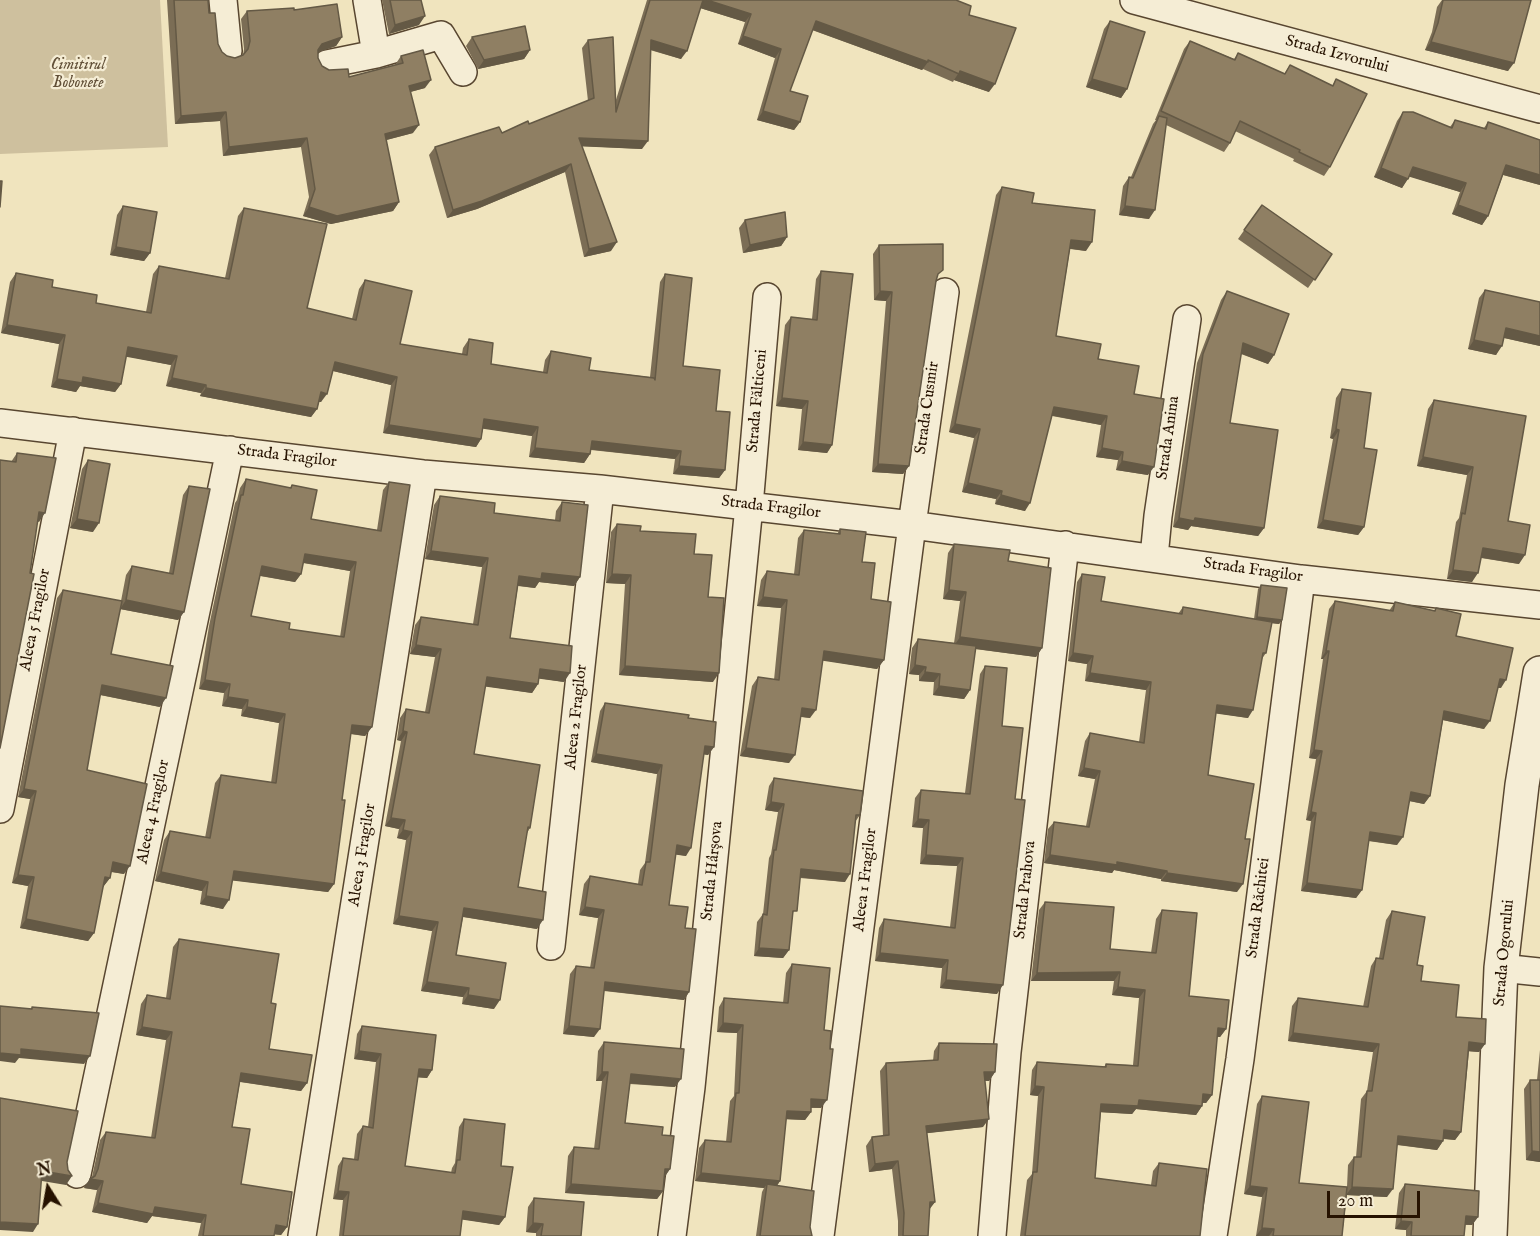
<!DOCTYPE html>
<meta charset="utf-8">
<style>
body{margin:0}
#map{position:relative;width:1540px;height:1236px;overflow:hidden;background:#f0e4be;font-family:"IM FELL English",serif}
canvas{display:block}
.north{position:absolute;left:18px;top:1158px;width:60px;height:60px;-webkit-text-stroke:4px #f5edd5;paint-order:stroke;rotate:349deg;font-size:16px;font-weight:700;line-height:24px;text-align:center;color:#261200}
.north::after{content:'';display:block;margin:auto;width:21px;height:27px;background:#261200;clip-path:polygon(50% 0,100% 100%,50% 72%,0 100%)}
.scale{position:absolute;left:1327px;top:1191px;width:93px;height:27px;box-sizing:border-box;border:3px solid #261200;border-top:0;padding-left:8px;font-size:18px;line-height:21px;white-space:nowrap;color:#261200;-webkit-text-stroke:4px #f5edd5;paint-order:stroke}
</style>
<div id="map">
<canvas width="1540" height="1236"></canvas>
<div class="north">N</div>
<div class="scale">20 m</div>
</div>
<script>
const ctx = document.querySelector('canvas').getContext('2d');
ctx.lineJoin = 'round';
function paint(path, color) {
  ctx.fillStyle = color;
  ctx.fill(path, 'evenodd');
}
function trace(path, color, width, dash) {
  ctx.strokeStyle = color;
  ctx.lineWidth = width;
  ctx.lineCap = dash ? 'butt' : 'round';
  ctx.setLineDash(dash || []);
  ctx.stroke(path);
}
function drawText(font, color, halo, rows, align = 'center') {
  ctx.font = font + ' "IM FELL English",serif';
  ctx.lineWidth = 4.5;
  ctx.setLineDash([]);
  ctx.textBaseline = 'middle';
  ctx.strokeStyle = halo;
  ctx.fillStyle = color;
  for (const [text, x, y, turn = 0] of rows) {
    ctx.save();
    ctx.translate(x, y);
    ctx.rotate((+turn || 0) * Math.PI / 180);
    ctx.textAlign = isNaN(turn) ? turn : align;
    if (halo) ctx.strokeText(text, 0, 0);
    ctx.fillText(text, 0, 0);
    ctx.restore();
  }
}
paint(new Path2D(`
 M 0,0 L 160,0 L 168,147 L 0,154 Z`), '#cec09e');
const minor = new Path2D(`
 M 223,0 L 228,51
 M 367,0 L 376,54
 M 1134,0 L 1540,109
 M 327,64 L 376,54 L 441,35 L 463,72
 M 0,423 L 423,474 L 600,489 L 912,525 L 1301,579 L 1540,605
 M 1154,557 L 1158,516 L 1187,319
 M 0,809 L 73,431
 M 551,946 L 600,489
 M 1501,968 L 1540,972
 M 77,1174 L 230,450
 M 302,1236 L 423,474
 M 672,1236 L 691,1087 L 749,506 L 767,297
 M 820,1236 L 912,525 L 945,292
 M 992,1236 L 1007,1052 L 1065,545
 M 1213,1236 L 1240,1059 L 1301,579`);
const tertiary = new Path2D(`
 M 1490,1236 L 1501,968 L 1522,785 L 1540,673`);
trace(minor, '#584630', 30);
trace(tertiary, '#584630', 36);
trace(minor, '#f5edd5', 27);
trace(tertiary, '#f5edd5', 33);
paint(new Path2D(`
 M 167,0 L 208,0 L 209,13 L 218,44 L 222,52 L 227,56 L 235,58 L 243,56 L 244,49 L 241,19 L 247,11 L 294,10 L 342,37 L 336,46 L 318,52 L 318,58 L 322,66 L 329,70 L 349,77 L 395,65 L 401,56 L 425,88 L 410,92 L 413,133 L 386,140 L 399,202 L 393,211 L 331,224 L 303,216 L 309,197 L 301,147 L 223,156 L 220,121 L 175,124 Z
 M 382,0 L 421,0 L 419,25 L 389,34 Z
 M 647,0 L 956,0 L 969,15 L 989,92 L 954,80 L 953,82 L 923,69 L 922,70 L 812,30 L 790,91 L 800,122 L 794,130 L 757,120 L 775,58 L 738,44 L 745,22 L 700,8 L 681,59 L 650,50 L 642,149 L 582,146 L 611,251 L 584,257 L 565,172 L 477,209 L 447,218 L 429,155 L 435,147 L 502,133 L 529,124 L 588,101 L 582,48 L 588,40 L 615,103 Z
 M 1442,0 L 1531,0 L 1508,71 L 1425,50 L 1432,32 L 1437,7 Z
 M 1110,21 L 1127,89 L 1121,98 L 1086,87 L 1104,29 Z
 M 472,37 L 530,50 L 524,59 L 478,69 L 466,46 Z
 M 1190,41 L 1234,59 L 1238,53 L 1284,74 L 1290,65 L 1332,86 L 1336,79 L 1330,167 L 1324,176 L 1293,161 L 1294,159 L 1235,131 L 1230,143 L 1224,152 L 1166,125 L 1149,219 L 1119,215 L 1123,186 L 1129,177 L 1131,177 L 1153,124 L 1156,120 L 1155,120 L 1184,49 Z
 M 1403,112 L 1450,127 L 1455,120 L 1484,128 L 1488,122 L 1540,140 L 1540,185 L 1503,175 L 1488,216 L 1482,225 L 1452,214 L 1460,192 L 1409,176 L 1402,188 L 1374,177 L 1397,121 Z
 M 1002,187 L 1032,203 L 1086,251 L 1070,249 L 1056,336 L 1098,359 L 1134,394 L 1148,475 L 1116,470 L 1118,460 L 1096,457 L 1101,425 L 1052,416 L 1025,511 L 995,504 L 996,499 L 962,492 L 974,438 L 949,432 L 996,195 Z
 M 1262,205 L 1332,254 L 1308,288 L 1238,239 Z
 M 123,206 L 150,253 L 144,261 L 110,255 L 117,215 Z
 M 244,208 L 307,308 L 352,319 L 359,289 L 365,280 L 400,344 L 462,354 L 463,348 L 469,339 L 491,364 L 543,372 L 545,360 L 551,351 L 589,370 L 650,377 L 660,282 L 665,274 L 683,366 L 716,411 L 725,470 L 719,478 L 673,474 L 675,459 L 591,450 L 590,454 L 584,463 L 529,457 L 532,436 L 483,428 L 481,439 L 476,447 L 383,433 L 391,385 L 333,371 L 321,402 L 319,402 L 317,409 L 311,417 L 200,396 L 201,393 L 166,386 L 171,365 L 126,356 L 121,384 L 115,392 L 80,386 L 76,392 L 51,387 L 59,344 L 1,333 L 10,282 L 16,273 L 96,303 L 146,312 L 153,274 L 159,266 L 225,278 L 238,216 Z
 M 745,220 L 787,237 L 781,246 L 743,253 L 739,228 Z
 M 879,245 L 937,279 L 936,280 L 909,466 L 903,474 L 872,472 L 886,301 L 874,300 L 873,254 Z
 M 821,271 L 832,445 L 827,453 L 798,450 L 802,409 L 776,406 L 785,325 L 791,317 L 812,319 L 816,279 Z
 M 1485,290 L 1540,302 L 1540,346 L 1504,338 L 1496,355 L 1468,349 L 1479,298 Z
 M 1227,291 L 1274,355 L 1268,364 L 1241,354 L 1230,423 L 1264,528 L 1258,536 L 1191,526 L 1188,530 L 1173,527 L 1197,363 L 1221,300 Z
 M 1342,389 L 1364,527 L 1358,535 L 1317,528 L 1333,439 L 1330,438 L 1336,398 Z
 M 1434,400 L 1508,521 L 1519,564 L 1481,558 L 1472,582 L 1447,579 L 1456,522 L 1459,518 L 1467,475 L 1417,466 L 1428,409 Z
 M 17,453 L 39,522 L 38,521 L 11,462 Z
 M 88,460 L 93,532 L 70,528 L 82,469 Z
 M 246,479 L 290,488 L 292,485 L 311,519 L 377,530 L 383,490 L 389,482 L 372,727 L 365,736 L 350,734 L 342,800 L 334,884 L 328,892 L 232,880 L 223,909 L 200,904 L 202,891 L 155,881 L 164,840 L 170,831 L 205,838 L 215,783 L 221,775 L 271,783 L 279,723 L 241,716 L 242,709 L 222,706 L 224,693 L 199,689 L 209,626 L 235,503 L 237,500 L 240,488 ZM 303,563 L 350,571 L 340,637 L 289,629 L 251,616 L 260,576 L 295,582 L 301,574 Z
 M 189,486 L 184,612 L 178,620 L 120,609 L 111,654 L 160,707 L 100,695 L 87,770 L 124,874 L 111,872 L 110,878 L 103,887 L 94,933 L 88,941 L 20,928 L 28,886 L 12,883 L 30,799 L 18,797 L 57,598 L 63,590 L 121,601 L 126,575 L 132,566 L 169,573 L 183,495 Z
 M 440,496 L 494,513 L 555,520 L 556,511 L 562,502 L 580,577 L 574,586 L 539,582 L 535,588 L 518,586 L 510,638 L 564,682 L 538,678 L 538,684 L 532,693 L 485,686 L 474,754 L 530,828 L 527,833 L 518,887 L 537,929 L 463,917 L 456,955 L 494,1009 L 462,1004 L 463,997 L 421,991 L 432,931 L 393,924 L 406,840 L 397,838 L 399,829 L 385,826 L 401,741 L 397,740 L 400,718 L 406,709 L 425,712 L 435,657 L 410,654 L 415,625 L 421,617 L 473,624 L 482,567 L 425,559 L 434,505 Z
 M 617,524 L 640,531 L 694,554 L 708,597 L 713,682 L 619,675 L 625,584 L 606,583 L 611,532 Z
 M 840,529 L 862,562 L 884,660 L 877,669 L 823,660 L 810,718 L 801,717 L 789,763 L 740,756 L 752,686 L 758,677 L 774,680 L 781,608 L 757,606 L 761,580 L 767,571 L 794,574 L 798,538 L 804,530 L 837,534 Z
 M 954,544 L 1008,561 L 1042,648 L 1036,657 L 975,649 L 970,690 L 964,699 L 933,695 L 934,682 L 919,681 L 919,675 L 909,674 L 912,648 L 918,639 L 954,643 L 960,601 L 943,599 L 948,553 Z
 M 1082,574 L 1101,601 L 1178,614 L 1183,607 L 1254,619 L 1258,589 L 1261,585 L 1282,620 L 1279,624 L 1271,623 L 1266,653 L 1261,660 L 1248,718 L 1216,713 L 1208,775 L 1245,839 L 1237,892 L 1161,881 L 1161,879 L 1114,870 L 1112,873 L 1044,863 L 1048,829 L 1054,822 L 1086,826 L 1095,779 L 1078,776 L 1085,741 L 1090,733 L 1139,742 L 1146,690 L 1085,681 L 1087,664 L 1068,661 L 1077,582 Z
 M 1335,601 L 1389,611 L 1395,602 L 1434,611 L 1436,608 L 1456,636 L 1501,688 L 1498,688 L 1484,729 L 1443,720 L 1430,796 L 1424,804 L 1409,801 L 1397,845 L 1368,841 L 1362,890 L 1356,898 L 1301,891 L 1311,821 L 1306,820 L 1316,759 L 1309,758 L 1323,659 L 1321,659 L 1329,609 Z
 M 985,666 L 1002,726 L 1015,799 L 997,994 L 940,988 L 942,968 L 875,961 L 879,928 L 884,919 L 950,927 L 957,866 L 920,864 L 923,828 L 912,827 L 915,798 L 921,790 L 965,793 L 980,674 Z
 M 605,703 L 688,718 L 714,747 L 708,755 L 704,754 L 686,856 L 675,854 L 669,905 L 685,928 L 689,992 L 684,1000 L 604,991 L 594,1037 L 563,1034 L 570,974 L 576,966 L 590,968 L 598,918 L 579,915 L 584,884 L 590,876 L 638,884 L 640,870 L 645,863 L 657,774 L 591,762 L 600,711 Z
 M 774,778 L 860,815 L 855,822 L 845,882 L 800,878 L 792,918 L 789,950 L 783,958 L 754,956 L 757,922 L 763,914 L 769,858 L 771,854 L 778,812 L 765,810 L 769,786 Z
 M 1045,902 L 1110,949 L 1151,953 L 1156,919 L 1162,910 L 1189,996 L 1226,1029 L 1220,1037 L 1217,1037 L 1212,1095 L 1206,1103 L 1202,1103 L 1202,1106 L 1196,1115 L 1136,1109 L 1132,1114 L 1101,1112 L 1095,1178 L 1151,1185 L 1153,1171 L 1159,1163 L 1200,1236 L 1020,1236 L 1027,1180 L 1032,1174 L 1038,1096 L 1030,1095 L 1032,1070 L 1037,1062 L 1104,1067 L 1106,1064 L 1133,1065 L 1139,998 L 1112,995 L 1114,981 L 1031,981 L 1039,910 Z
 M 1392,911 L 1417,965 L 1421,981 L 1456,1017 L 1485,1044 L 1479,1052 L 1469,1051 L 1461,1132 L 1455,1140 L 1443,1139 L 1443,1141 L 1437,1150 L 1397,1145 L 1387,1197 L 1347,1195 L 1342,1236 L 1256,1236 L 1262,1197 L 1244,1194 L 1257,1104 L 1262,1096 L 1299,1183 L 1347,1187 L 1348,1165 L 1354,1157 L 1356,1157 L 1361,1099 L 1367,1091 L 1373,1052 L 1288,1041 L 1292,1006 L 1298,998 L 1363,1007 L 1371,966 L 1376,958 L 1379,958 L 1386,920 Z
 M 179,939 L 271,1003 L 269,1049 L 307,1083 L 301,1091 L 240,1082 L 232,1127 L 241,1184 L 287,1227 L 281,1235 L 274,1234 L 274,1236 L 198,1236 L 201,1223 L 152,1216 L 147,1223 L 92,1212 L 97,1190 L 84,1188 L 92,1177 L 100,1140 L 106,1132 L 151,1138 L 166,1040 L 136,1035 L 141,1004 L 147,995 L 166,998 L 173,947 Z
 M 792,964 L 824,1030 L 821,1108 L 811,1108 L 811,1112 L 805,1120 L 786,1119 L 780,1181 L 777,1185 L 810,1227 L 812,1236 L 756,1236 L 762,1192 L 764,1188 L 695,1181 L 699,1148 L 705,1140 L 726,1142 L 730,1101 L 734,1096 L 737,1033 L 717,1032 L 719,1007 L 724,998 L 783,1003 L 786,973 Z
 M 362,1026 L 432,1070 L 427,1078 L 417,1077 L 405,1166 L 451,1173 L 452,1168 L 455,1163 L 459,1127 L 464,1119 L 501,1166 L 505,1217 L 499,1225 L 462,1219 L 460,1236 L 339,1236 L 343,1200 L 333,1199 L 338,1166 L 343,1158 L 354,1159 L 357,1134 L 363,1126 L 368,1127 L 376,1062 L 354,1059 L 357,1034 Z
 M 604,1042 L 675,1087 L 630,1084 L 625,1123 L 662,1135 L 670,1169 L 664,1177 L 663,1191 L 657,1199 L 565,1193 L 568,1156 L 574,1147 L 594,1149 L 602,1081 L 596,1081 L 598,1051 Z
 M 939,1043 L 995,1072 L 989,1081 L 985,1081 L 983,1127 L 927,1133 L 935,1202 L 929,1209 L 928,1236 L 898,1236 L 898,1221 L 892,1169 L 869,1172 L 866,1146 L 872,1137 L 883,1136 L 880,1071 L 886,1063 L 933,1061 L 934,1051 Z
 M 1540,1050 L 1540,1162 L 1526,1160 L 1524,1089 L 1530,1080 L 1537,1080 Z
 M 1405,1184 L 1478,1217 L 1472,1225 L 1465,1225 L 1464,1236 L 1406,1236 L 1406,1230 L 1395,1229 L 1399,1193 Z
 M 534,1198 L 581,1236 L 536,1236 L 536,1233 L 526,1232 L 528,1207 Z`), '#7b6d55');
paint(new Path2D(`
 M 702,0 L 707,0 L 751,14 L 745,22 L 697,7 Z
 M 425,16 L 419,25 L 389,34 L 395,25 Z
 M 816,21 L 928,62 L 922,70 L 810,29 Z
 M 743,36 L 781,49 L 775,58 L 738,44 Z
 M 342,37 L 336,46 L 316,53 L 322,44 Z
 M 651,40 L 687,51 L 681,59 L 645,48 Z
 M 1431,42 L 1514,63 L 1508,71 L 1425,50 Z
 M 530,50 L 524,59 L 478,69 L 484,60 Z
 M 960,71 L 995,84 L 989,92 L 954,80 Z
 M 1092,79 L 1127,89 L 1121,98 L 1086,87 Z
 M 431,80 L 425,88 L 403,94 L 409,86 Z
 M 763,111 L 800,122 L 794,130 L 757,120 Z
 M 226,112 L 220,121 L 175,124 L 181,116 Z
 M 419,125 L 413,133 L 379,142 L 385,134 Z
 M 307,138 L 301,147 L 223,156 L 229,147 Z
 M 579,138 L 648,141 L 642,149 L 573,146 Z
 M 571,164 L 565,172 L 477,209 L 447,218 L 453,210 Z
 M 1506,165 L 1540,175 L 1540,185 L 1500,174 Z
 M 1413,167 L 1466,183 L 1460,192 L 1407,176 Z
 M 1381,168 L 1408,179 L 1402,188 L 1374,177 Z
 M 399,202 L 393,211 L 331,224 L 303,216 L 309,207 Z
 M 1458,205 L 1488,216 L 1482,225 L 1452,214 Z
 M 1125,206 L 1155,210 L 1149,219 L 1119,215 Z
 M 787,237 L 781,246 L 743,253 L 750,245 Z
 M 1071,240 L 1092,242 L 1086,251 L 1066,248 Z
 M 617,242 L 611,251 L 584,257 L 589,249 Z
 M 116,247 L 150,253 L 144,261 L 110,255 Z
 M 880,291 L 892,292 L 886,301 L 874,300 Z
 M 7,325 L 65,335 L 59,344 L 1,333 Z
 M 1506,328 L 1540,336 L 1540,346 L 1500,337 Z
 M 1474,340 L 1502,346 L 1496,355 L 1468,349 Z
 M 1243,343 L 1274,355 L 1268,364 L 1237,352 Z
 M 128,347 L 177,356 L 171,365 L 122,356 Z
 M 335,362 L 397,377 L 391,385 L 329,370 Z
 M 83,377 L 121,384 L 115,392 L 80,386 L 76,392 L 51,387 L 57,379 Z
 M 172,378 L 206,385 L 201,393 L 166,386 Z
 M 206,388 L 317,409 L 311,417 L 200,396 Z
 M 321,392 L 327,394 L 321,402 L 315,401 Z
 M 782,398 L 808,401 L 802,409 L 776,406 Z
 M 1054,407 L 1107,416 L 1101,425 L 1049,415 Z
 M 484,419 L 538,427 L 532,436 L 478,428 Z
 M 955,424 L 980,429 L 974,438 L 949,432 Z
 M 389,425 L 481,439 L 476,447 L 383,433 Z
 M 1336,429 L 1339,430 L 1333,439 L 1330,438 Z
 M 592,441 L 681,451 L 675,459 L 586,449 Z
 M 803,442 L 832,445 L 827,453 L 798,450 Z
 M 535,448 L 590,454 L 584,463 L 529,457 Z
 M 1102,448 L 1123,452 L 1118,460 L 1096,457 Z
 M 1423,457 L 1473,467 L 1467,475 L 1417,466 Z
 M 1122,461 L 1154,467 L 1148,475 L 1116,470 Z
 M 878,464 L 909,466 L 903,474 L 872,472 Z
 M 679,466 L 725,470 L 719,478 L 673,474 Z
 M 968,483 L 1002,491 L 996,499 L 962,492 Z
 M 1001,495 L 1030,503 L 1025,511 L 995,504 Z
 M 39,512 L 45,513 L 39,522 L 34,520 Z
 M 1179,518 L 1195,518 L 1264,528 L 1258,536 L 1191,526 L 1188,530 L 1173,527 Z
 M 77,519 L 99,523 L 93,532 L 70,528 Z
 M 1323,520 L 1364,527 L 1358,535 L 1317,528 Z
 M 1483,548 L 1525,555 L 1519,564 L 1477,557 Z
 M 431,551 L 488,558 L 482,567 L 425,559 Z
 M 305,554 L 356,562 L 350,571 L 299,562 Z
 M 262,566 L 301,574 L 295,582 L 256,575 Z
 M 1453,570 L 1478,573 L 1472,582 L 1447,579 Z
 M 542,573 L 580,577 L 574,586 L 539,582 L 535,588 L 513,585 L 519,576 Z
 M 612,574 L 631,575 L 625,584 L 606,583 Z
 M 949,590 L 966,592 L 960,601 L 943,599 Z
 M 763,597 L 787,600 L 781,608 L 757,606 Z
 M 126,600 L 184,612 L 178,620 L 120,609 Z
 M 1257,617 L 1282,620 L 1279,624 L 1254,621 Z
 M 960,637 L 1042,648 L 1036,657 L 954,646 Z
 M 416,645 L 441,649 L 435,657 L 410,654 Z
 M 824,651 L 884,660 L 877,669 L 818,660 Z
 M 1326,651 L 1329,651 L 1323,659 L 1321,659 Z
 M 1073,653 L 1093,656 L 1087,664 L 1068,661 Z
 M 915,665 L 926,667 L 919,675 L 909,674 Z
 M 625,666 L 719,673 L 713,682 L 619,675 Z
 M 540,669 L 570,673 L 564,682 L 534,678 Z
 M 925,672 L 940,674 L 934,682 L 919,681 Z
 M 1090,673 L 1151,682 L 1146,690 L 1085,681 Z
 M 487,677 L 538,684 L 532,693 L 481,686 Z
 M 1500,679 L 1506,680 L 1501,688 L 1494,687 Z
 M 205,680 L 230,684 L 224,693 L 199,689 Z
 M 102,685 L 166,698 L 160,707 L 96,694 Z
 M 939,686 L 970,690 L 964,699 L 933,695 Z
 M 228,697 L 248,700 L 242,709 L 222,706 Z
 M 1217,705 L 1253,710 L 1248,718 L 1212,713 Z
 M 247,707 L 285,714 L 279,723 L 241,716 Z
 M 802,708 L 816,710 L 810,718 L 796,716 Z
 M 1444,711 L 1490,721 L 1484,729 L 1438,719 Z
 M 352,725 L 372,727 L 365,736 L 346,733 Z
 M 403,731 L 407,732 L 401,741 L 397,740 Z
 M 705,746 L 714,747 L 708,755 L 700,754 Z
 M 746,748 L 795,755 L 789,763 L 740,756 Z
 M 1314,750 L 1322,751 L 1316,759 L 1309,758 Z
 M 596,754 L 662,765 L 657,774 L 591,762 Z
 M 1084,768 L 1100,771 L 1095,779 L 1078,776 Z
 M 24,789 L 36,791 L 30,799 L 18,797 Z
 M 1411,792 L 1430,796 L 1424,804 L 1405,800 Z
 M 771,802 L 784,804 L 778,812 L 765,810 Z
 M 1311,812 L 1316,813 L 1311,821 L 1306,820 Z
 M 391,818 L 405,820 L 399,829 L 385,826 Z
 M 918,819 L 929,820 L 923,828 L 912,827 Z
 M 403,830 L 412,832 L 406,840 L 397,838 Z
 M 1370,832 L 1403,837 L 1397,845 L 1364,840 Z
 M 677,845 L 691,848 L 686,856 L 671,854 Z
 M 926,855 L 963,858 L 957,866 L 920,864 Z
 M 1050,855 L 1117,862 L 1167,871 L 1161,879 L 1114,870 L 1112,873 L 1044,863 Z
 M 113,862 L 130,866 L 124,874 L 107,871 Z
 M 801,869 L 850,874 L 845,882 L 796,877 Z
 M 234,871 L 334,884 L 328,892 L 228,880 Z
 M 161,872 L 208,882 L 202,891 L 155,881 Z
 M 1167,873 L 1243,884 L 1237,892 L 1161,881 Z
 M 18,875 L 34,877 L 28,886 L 12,883 Z
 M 105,877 L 110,878 L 103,887 L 99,886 Z
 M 1307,883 L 1362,890 L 1356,898 L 1301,891 Z
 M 206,896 L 229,900 L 223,909 L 200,904 Z
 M 585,907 L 604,910 L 598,918 L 579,915 Z
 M 464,908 L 543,920 L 537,929 L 458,916 Z
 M 399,916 L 438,922 L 432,931 L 393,924 Z
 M 26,919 L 94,933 L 88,941 L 20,928 Z
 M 759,948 L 789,950 L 783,958 L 754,956 Z
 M 880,953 L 948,960 L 942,968 L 875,961 Z
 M 1120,972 L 1114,981 L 1031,981 L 1037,973 Z
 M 946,980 L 1003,985 L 997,994 L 940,988 Z
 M 427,982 L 469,988 L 463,997 L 421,991 Z
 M 605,982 L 689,992 L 684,1000 L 599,990 Z
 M 1118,987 L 1145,990 L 1139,998 L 1112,995 Z
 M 468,995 L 500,1000 L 494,1009 L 462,1004 Z
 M 723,1023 L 743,1025 L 737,1033 L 717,1032 Z
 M 569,1026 L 600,1029 L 594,1037 L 563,1034 Z
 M 142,1027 L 172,1032 L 166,1040 L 136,1035 Z
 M 1218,1028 L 1226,1029 L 1220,1037 L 1212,1036 Z
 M 1293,1033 L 1379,1044 L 1373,1052 L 1288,1041 Z
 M 1469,1042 L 1485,1044 L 1479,1052 L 1464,1051 Z
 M 21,1049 L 90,1056 L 84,1064 L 19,1058 L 15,1063 L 0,1061 L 0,1053 Z
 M 359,1051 L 381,1054 L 376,1062 L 354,1059 Z
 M 419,1069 L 432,1070 L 427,1078 L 413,1077 Z
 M 602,1072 L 608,1072 L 602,1081 L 596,1081 Z
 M 984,1072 L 995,1072 L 989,1081 L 978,1080 Z
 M 241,1073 L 307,1083 L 301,1091 L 235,1081 Z
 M 631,1074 L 681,1079 L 675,1087 L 625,1083 Z
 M 1035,1086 L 1044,1087 L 1038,1096 L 1030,1095 Z
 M 1203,1094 L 1212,1095 L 1206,1103 L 1197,1102 Z
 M 811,1099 L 827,1100 L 821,1108 L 805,1107 Z
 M 1139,1100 L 1202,1106 L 1196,1115 L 1136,1109 L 1132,1114 L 1096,1112 L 1101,1104 Z
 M 787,1111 L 811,1112 L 805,1120 L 781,1119 Z
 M 989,1119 L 983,1127 L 920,1134 L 926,1126 Z
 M 1444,1130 L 1461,1132 L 1455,1140 L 1438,1138 Z
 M 1398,1136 L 1443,1141 L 1437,1150 L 1392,1144 Z
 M 1532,1151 L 1540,1152 L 1540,1162 L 1526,1160 Z
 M 898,1161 L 892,1169 L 869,1172 L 875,1164 Z
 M 665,1169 L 670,1169 L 664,1178 Z
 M 42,1171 L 72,1176 L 66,1185 L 36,1180 Z
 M 701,1173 L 780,1181 L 775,1189 L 767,1184 L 764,1188 L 695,1181 Z
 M 90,1179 L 103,1181 L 97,1190 L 84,1188 Z
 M 571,1184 L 663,1191 L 657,1199 L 565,1193 Z
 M 1250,1186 L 1267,1188 L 1262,1197 L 1244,1194 Z
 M 1352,1187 L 1393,1189 L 1387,1197 L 1346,1195 Z
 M 338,1191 L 349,1192 L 343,1200 L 333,1199 Z
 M 930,1202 L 935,1202 L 929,1210 Z
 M 98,1203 L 155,1207 L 206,1215 L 201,1223 L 152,1216 L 147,1223 L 92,1212 Z
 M 463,1211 L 505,1217 L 499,1225 L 458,1219 Z
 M 1466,1216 L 1478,1217 L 1472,1225 L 1460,1224 Z
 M 1401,1221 L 1412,1222 L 1406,1230 L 1395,1229 Z
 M 0,1222 L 38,1224 L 33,1232 L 0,1230 Z
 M 533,1223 L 543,1224 L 536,1233 L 526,1232 Z
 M 276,1225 L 287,1227 L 281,1235 L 270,1234 Z
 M 1262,1228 L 1274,1229 L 1269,1236 L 1256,1236 Z`), '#645945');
const building = new Path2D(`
 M 174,0 L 208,0 L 209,13 L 215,13 L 218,44 L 222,52 L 227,56 L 235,58 L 243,55 L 248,49 L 250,41 L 247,11 L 294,8 L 294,10 L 337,4 L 342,37 L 322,44 L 318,50 L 318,58 L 322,66 L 329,70 L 348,69 L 349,77 L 403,63 L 401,56 L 423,50 L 431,80 L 409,86 L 419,125 L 385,134 L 399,202 L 337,216 L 309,207 L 315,189 L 307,138 L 229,147 L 226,112 L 181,116 Z
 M 390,0 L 421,0 L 425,16 L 395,25 Z
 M 650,0 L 703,0 L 687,51 L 651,40 L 648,141 L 579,138 L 617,242 L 589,249 L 571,164 L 482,201 L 453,210 L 435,147 L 499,127 L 502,133 L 528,121 L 529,124 L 594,98 L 588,40 L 613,37 L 616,112 Z
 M 707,0 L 956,0 L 971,6 L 969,15 L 1016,28 L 995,84 L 960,71 L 959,74 L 928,60 L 928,62 L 816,21 L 790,91 L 808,96 L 800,122 L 763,111 L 781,49 L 743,36 L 751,14 Z
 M 1443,0 L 1531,0 L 1514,63 L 1431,42 L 1438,23 Z
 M 1110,21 L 1145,32 L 1127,89 L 1092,79 Z
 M 525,26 L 530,50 L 484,60 L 472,37 Z
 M 1190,41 L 1235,60 L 1238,53 L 1285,74 L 1290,65 L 1333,86 L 1336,79 L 1367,94 L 1330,167 L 1299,152 L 1300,150 L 1240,121 L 1230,143 L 1161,111 Z
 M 1403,112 L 1413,112 L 1452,128 L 1455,120 L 1486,129 L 1488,122 L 1540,140 L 1540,175 L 1506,165 L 1488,216 L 1458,205 L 1466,183 L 1413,167 L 1408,179 L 1381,168 Z
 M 1159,116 L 1167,118 L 1155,210 L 1125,206 L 1129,177 L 1133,178 Z
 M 0,181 L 2,181 L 0,207 Z
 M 1002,187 L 1034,193 L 1032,203 L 1095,210 L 1092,242 L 1071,240 L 1056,336 L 1101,344 L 1098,359 L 1139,366 L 1134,394 L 1164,399 L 1154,467 L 1122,461 L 1123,452 L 1102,448 L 1107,416 L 1054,407 L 1030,503 L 1001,495 L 1002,491 L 968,483 L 980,429 L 955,424 Z
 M 1262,205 L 1332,254 L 1315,280 L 1244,230 Z
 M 123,206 L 157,212 L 150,253 L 116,247 Z
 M 244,208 L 327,224 L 307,308 L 356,320 L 365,280 L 412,291 L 400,344 L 467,355 L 469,339 L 493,343 L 491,364 L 547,373 L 551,351 L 591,358 L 589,370 L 654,378 L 655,380 L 665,274 L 692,278 L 683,366 L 720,370 L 716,411 L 730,412 L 725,470 L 679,466 L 681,451 L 592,441 L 590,454 L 535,448 L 538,427 L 484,419 L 481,439 L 389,425 L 397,377 L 335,362 L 327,394 L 321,392 L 317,409 L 206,388 L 206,385 L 172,378 L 177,356 L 128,347 L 121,384 L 83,377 L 82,383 L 57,379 L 65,335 L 7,325 L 16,273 L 53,280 L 52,287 L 97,295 L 96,303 L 151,313 L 159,266 L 229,279 Z
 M 785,212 L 787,237 L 750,245 L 745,220 Z
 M 943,244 L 943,270 L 938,274 L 936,281 L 909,466 L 878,464 L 892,292 L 880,291 L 879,245 Z
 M 821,271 L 853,274 L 832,445 L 803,442 L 808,401 L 782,398 L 791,317 L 817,320 Z
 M 1485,290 L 1540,302 L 1540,336 L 1506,328 L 1502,346 L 1474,340 Z
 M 1227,291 L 1289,314 L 1274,355 L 1243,343 L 1230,423 L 1278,430 L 1264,528 L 1195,518 L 1194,521 L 1179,518 L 1203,354 Z
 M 1342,389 L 1371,393 L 1364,448 L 1377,450 L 1364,527 L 1323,520 L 1339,430 L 1336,429 Z
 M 1434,400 L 1526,416 L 1508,521 L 1530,525 L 1525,555 L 1483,548 L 1478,573 L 1453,570 L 1462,513 L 1465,514 L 1473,467 L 1423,457 Z
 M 17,453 L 56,458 L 45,513 L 39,512 L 30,573 L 34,574 L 0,748 L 0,460 L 16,462 Z
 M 88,460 L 110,464 L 99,523 L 77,519 Z
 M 246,479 L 291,488 L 292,485 L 317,490 L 311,519 L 381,531 L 389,482 L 410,485 L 372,727 L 352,725 L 342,800 L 345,800 L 334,884 L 234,871 L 229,900 L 206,896 L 208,882 L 161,872 L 170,831 L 210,838 L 221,775 L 276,783 L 285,714 L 247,707 L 248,700 L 228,697 L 230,684 L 205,680 L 215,618 L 241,495 L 243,495 ZM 305,554 L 356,562 L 344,637 L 289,629 L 290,623 L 251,616 L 262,566 L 301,574 Z
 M 189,486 L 210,489 L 184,612 L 126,600 L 132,566 L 173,574 Z
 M 440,496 L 495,503 L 494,513 L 560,521 L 562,502 L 588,505 L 580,577 L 542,573 L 541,579 L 519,576 L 510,638 L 572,646 L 570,673 L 540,669 L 538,684 L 487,677 L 474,754 L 540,765 L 530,828 L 528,827 L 518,887 L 546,892 L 543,920 L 464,908 L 456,955 L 506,963 L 500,1000 L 468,995 L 469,988 L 427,982 L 438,922 L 399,916 L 412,832 L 403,830 L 405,820 L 391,818 L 407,732 L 403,731 L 406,709 L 429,713 L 441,649 L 416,645 L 421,617 L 478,625 L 488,558 L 431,551 Z
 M 617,524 L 641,526 L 640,531 L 696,534 L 694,554 L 712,555 L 708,597 L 724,598 L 719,673 L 625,666 L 631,575 L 612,574 Z
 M 840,529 L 866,532 L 862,562 L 875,563 L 871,599 L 891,602 L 884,660 L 824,651 L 816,710 L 802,708 L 795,755 L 746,748 L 758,677 L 779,680 L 787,600 L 763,597 L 767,571 L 799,575 L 804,530 L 840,534 Z
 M 954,544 L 1010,550 L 1008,561 L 1051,568 L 1042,648 L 960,637 L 966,592 L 949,590 Z
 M 1082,574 L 1105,577 L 1101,601 L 1182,614 L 1183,607 L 1272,622 L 1266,653 L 1263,653 L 1253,710 L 1217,705 L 1208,775 L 1254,784 L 1245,839 L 1250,839 L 1243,884 L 1167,873 L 1167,871 L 1117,862 L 1117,865 L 1050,855 L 1054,822 L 1089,827 L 1100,771 L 1084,768 L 1090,733 L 1144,743 L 1151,682 L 1090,673 L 1093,656 L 1073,653 Z
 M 1261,585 L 1287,588 L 1282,620 L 1257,617 Z
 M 63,590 L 122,601 L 111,654 L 173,666 L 166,698 L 102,685 L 87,770 L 147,784 L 130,866 L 113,862 L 110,878 L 105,877 L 94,933 L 26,919 L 34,877 L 18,875 L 36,791 L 24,789 Z
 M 1335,601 L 1393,611 L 1395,602 L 1435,611 L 1436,608 L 1461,614 L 1456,636 L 1513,648 L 1506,680 L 1500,679 L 1490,721 L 1444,711 L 1430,796 L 1411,792 L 1403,837 L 1370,832 L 1362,890 L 1307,883 L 1316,813 L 1311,812 L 1322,751 L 1314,750 L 1329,651 L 1326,651 Z
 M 918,639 L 976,646 L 970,690 L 939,686 L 940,674 L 925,672 L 926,667 L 915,665 Z
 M 985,666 L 1007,668 L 1002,726 L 1023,728 L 1015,799 L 1025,800 L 1003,985 L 946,980 L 948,960 L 880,953 L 884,919 L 955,928 L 963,858 L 926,855 L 929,820 L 918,819 L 921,790 L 970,794 Z
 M 605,703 L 689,715 L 688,718 L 716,722 L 714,747 L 705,746 L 691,848 L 677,845 L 669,905 L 688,907 L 685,928 L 696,929 L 689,992 L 605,982 L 600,1029 L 569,1026 L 576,966 L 594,968 L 604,910 L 585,907 L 590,876 L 642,885 L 646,862 L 650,862 L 662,765 L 596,754 Z
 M 774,778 L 863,791 L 860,815 L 856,815 L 850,874 L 801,869 L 797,911 L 793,911 L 789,950 L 759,948 L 763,914 L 767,915 L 774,850 L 776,850 L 784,804 L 771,802 Z
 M 1045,902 L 1114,907 L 1110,949 L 1156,953 L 1162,910 L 1197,913 L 1189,996 L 1229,1000 L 1226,1029 L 1218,1028 L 1212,1095 L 1203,1094 L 1202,1106 L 1139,1100 L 1138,1106 L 1101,1104 L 1095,1178 L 1156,1186 L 1159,1163 L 1207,1169 L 1200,1236 L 1025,1236 L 1033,1172 L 1037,1172 L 1044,1087 L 1035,1086 L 1037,1062 L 1106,1067 L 1106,1064 L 1138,1066 L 1145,990 L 1118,987 L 1120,972 L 1037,973 Z
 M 1392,911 L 1425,917 L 1417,965 L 1423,966 L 1421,981 L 1459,985 L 1456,1017 L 1486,1019 L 1485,1044 L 1469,1042 L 1461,1132 L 1444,1130 L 1443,1141 L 1398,1136 L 1393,1189 L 1352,1187 L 1354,1157 L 1361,1157 L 1367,1091 L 1372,1091 L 1379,1044 L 1293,1033 L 1298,998 L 1368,1007 L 1376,958 L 1383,959 Z
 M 179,939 L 279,954 L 271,1003 L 276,1004 L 269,1049 L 312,1055 L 307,1083 L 241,1073 L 232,1127 L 250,1129 L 241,1184 L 292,1192 L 287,1227 L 276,1225 L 274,1236 L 203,1236 L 206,1215 L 155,1207 L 153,1214 L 98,1203 L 103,1181 L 90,1179 L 95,1176 L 98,1169 L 106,1132 L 155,1138 L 172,1032 L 142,1027 L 147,995 L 170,999 Z
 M 792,964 L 830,968 L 824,1030 L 831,1031 L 830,1049 L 833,1049 L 827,1100 L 811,1099 L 811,1112 L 787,1111 L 780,1181 L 701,1173 L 705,1140 L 731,1142 L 736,1093 L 739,1093 L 743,1025 L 723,1023 L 724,998 L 788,1003 Z
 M 0,1006 L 32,1009 L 32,1007 L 99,1013 L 90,1056 L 21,1049 L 21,1055 L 0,1053 Z
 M 362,1026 L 436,1035 L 432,1070 L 419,1069 L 405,1166 L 455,1173 L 457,1160 L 460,1160 L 464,1119 L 505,1124 L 501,1166 L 513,1167 L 505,1217 L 463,1211 L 460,1236 L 343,1236 L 349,1192 L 338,1191 L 343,1158 L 358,1160 L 363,1126 L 373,1128 L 381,1054 L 359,1051 Z
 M 604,1042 L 684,1049 L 681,1079 L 631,1074 L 625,1123 L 663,1127 L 662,1135 L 674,1136 L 670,1169 L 665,1169 L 663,1191 L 571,1184 L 574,1147 L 599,1149 L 608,1072 L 602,1072 Z
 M 939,1043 L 997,1044 L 995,1072 L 984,1072 L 989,1119 L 926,1126 L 935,1202 L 930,1202 L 928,1236 L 903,1236 L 904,1213 L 898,1161 L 875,1164 L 872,1137 L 889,1135 L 886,1063 L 938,1060 Z
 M 1530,1080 L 1540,1080 L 1540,1152 L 1532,1151 Z
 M 1262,1096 L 1309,1102 L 1299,1183 L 1347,1187 L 1342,1236 L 1273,1236 L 1274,1229 L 1262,1228 L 1267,1188 L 1250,1186 Z
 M 0,1098 L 78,1111 L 67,1162 L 68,1170 L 72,1176 L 42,1171 L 38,1224 L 0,1222 Z
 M 767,1184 L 814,1191 L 810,1227 L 812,1236 L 760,1236 Z
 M 1405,1184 L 1479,1191 L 1478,1217 L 1466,1216 L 1464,1236 L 1411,1236 L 1412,1222 L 1401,1221 Z
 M 534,1198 L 584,1202 L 581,1236 L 541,1236 L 543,1224 L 533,1223 Z`);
paint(building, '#8f7f63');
trace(building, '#645945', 1.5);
drawText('16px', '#261200', '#f5edd5', [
 ["Strada Izvorului",1337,55,15],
 ["Strada Fălticeni",758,401,-85],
 ["Strada Cusmir",928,408,-82],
 ["Strada Anina",1169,438,-82],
 ["Strada Fragilor",287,457,7],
 ["Strada Fragilor",771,508,7],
 ["Strada Fragilor",1253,571,8],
 ["Aleea 5 Fragilor",36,620,-79],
 ["Aleea 2 Fragilor",577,717,-84],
 ["Aleea 4 Fragilor",154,812,-78],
 ["Aleea 3 Fragilor",363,855,-81],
 ["Strada Hârșova",713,871,-84],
 ["Aleea 1 Fragilor",866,880,-83],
 ["Strada Prahova",1026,890,-84],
 ["Strada Răchitei",1259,908,-83],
 ["Strada Ogorului",1505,953,-85]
]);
drawText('italic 16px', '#614f37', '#f5edd5', [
 ["Cimitirul",78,66],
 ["Bobonete",78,84]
]);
</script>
